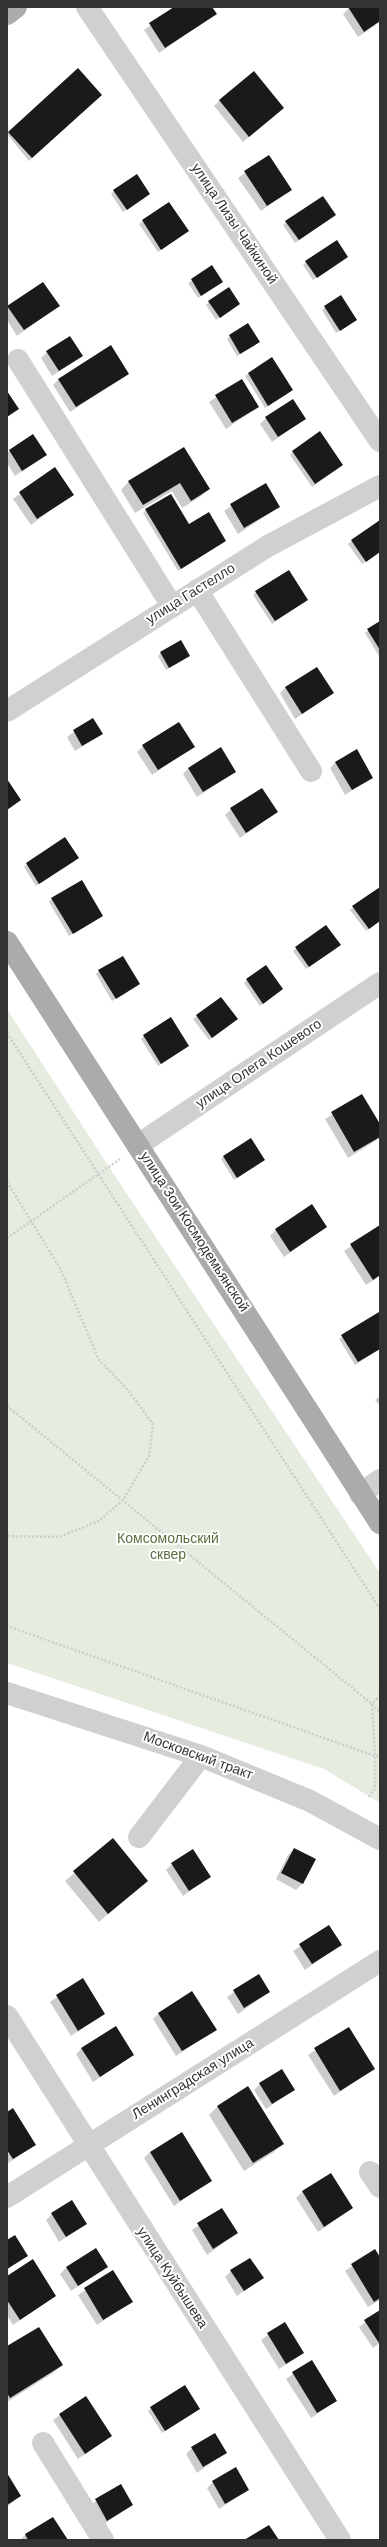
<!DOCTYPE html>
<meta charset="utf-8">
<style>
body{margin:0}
#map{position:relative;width:387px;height:2547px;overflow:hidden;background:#fff;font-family:Helvetica,sans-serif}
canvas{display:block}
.frame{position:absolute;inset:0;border:8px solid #333;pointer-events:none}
</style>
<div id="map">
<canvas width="387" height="2547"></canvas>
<div class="frame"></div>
</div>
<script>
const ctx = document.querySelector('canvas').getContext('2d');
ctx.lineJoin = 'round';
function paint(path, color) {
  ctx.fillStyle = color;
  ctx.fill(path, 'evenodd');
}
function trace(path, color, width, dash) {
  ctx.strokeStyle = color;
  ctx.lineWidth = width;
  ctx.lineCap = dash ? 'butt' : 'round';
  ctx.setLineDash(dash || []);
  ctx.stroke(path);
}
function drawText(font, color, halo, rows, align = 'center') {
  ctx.font = font + ' Helvetica,sans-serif';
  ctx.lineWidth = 4;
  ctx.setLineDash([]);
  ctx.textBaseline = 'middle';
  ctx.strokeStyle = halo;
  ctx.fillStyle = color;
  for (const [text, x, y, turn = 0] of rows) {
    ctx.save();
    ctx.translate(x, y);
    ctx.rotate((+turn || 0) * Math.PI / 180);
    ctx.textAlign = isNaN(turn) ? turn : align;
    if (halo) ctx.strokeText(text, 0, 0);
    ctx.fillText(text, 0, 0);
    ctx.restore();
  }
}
paint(new Path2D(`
 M 7,1009 L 109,1167 L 380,1573 L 380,1803 L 324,1769 L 7,1663 Z`), '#e6ecdf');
paint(new Path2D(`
 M 175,7 L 211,7 L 215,14 L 159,53 L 144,30 Z
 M 350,7 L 380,7 L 380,22 L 358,37 L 343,14 Z
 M 78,70 L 101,95 L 29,161 L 7,134 Z
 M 220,100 L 283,108 L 243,142 L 214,106 Z
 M 268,156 L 291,189 L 261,211 L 238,178 Z
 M 114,191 L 146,197 L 123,212 L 111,194 Z
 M 169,203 L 188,231 L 158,252 L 139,224 Z
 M 332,217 L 295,243 L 283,225 L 286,222 Z
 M 344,259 L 313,280 L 303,265 L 306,262 Z
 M 212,267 L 221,282 L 198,298 L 188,283 Z
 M 209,302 L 239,304 L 216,320 L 206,305 Z
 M 59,306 L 17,336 L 7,320 L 8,307 Z
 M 325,307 L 355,320 L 336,333 L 322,310 Z
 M 230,336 L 256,345 L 237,356 L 227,339 Z
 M 47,352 L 82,356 L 52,376 L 41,358 Z
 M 271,359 L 289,393 L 265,408 L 245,376 Z
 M 128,374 L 70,412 L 53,385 L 59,379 Z
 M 242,380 L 258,407 L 226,429 L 209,402 Z
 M 266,418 L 305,419 L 272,442 L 260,424 Z
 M 33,435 L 46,455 L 15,476 L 7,463 L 7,453 Z
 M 184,448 L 209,489 L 200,497 L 182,508 L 172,491 L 135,513 L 121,490 L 129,481 Z
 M 293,452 L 339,468 L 312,487 L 290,455 Z
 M 55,469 L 72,494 L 31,525 L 13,499 Z
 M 265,484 L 279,507 L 238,534 L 224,511 Z
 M 146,510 L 189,525 L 225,541 L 178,571 L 143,513 Z
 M 380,521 L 380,551 L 362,564 L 348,544 Z
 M 256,592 L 307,600 L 272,624 L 253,595 Z
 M 380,622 L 380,656 L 379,656 L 365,633 Z
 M 161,653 L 189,656 L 166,670 L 158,656 Z
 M 286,687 L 333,693 L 295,719 L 280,693 Z
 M 93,719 L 102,734 L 75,751 L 67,737 Z
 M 143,746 L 193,747 L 152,775 L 137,752 Z
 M 336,762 L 372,777 L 345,795 L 330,768 Z
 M 189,768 L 235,772 L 197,797 L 183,774 Z
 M 231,809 L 277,812 L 240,838 L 225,815 Z
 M 75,861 L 36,886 L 24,867 L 27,864 Z
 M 380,888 L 380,921 L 366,931 L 350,910 Z
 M 52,899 L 102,916 L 69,936 L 49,902 Z
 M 326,926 L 337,948 L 306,969 L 293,951 Z
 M 99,971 L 139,984 L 112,1001 L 96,974 Z
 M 247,980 L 282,989 L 260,1006 L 244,983 Z
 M 221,998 L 233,1022 L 209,1040 L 193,1019 Z
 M 144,1036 L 188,1046 L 158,1066 L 141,1039 Z
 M 362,1095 L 380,1126 L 380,1138 L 348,1158 L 325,1119 Z
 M 224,1156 L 264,1160 L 234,1180 L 221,1159 Z
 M 380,1226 L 380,1276 L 366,1285 L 344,1251 Z
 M 326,1227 L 284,1257 L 270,1236 L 276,1230 Z
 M 378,1314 L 380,1349 L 355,1365 L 339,1339 Z
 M 380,1396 L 380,1406 L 375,1400 Z
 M 113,1840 L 146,1881 L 99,1922 L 65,1881 Z
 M 294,1849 L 302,1884 L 296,1890 L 276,1879 L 288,1855 Z
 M 172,1864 L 209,1877 L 183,1896 L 166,1870 Z
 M 329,1926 L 340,1945 L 305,1970 L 293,1951 Z
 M 259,1975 L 269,1992 L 238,2014 L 227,1997 Z
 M 82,1980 L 103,2014 L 71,2036 L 50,2002 Z
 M 159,2013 L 215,2030 L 176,2056 L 153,2019 Z
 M 348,2028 L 373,2069 L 334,2096 L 308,2055 Z
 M 82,2048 L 133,2055 L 93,2082 L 76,2054 Z
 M 260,2084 L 293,2090 L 266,2109 L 254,2090 Z
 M 218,2106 L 282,2144 L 274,2152 L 244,2171 L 209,2115 Z
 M 7,2113 L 35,2145 L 7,2164 Z
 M 150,2152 L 211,2180 L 174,2206 L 144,2158 Z
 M 302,2192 L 352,2208 L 318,2232 L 296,2198 Z
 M 222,2209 L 237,2233 L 207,2255 L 192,2230 Z
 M 52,2214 L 85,2224 L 59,2242 L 46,2220 Z
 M 7,2241 L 27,2255 L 7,2270 Z
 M 375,2250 L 380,2259 L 380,2300 L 368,2307 L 345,2271 Z
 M 107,2267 L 71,2291 L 60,2274 L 66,2268 Z
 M 231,2271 L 262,2278 L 237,2296 L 225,2277 Z
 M 113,2272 L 131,2302 L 97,2325 L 78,2295 Z
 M 7,2277 L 55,2296 L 13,2325 L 7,2315 Z
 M 380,2311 L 380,2343 L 373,2348 L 359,2327 Z
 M 284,2324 L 303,2353 L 279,2369 L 261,2340 Z
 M 7,2347 L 62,2365 L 53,2373 L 7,2402 Z
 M 311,2361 L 336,2401 L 311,2418 L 286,2379 Z
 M 86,2397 L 111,2436 L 78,2459 L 53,2420 Z
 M 151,2408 L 199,2409 L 162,2433 L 148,2411 Z
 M 192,2448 L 225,2453 L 197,2473 L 186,2454 Z
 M 7,2475 L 20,2496 L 7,2507 Z
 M 213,2482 L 248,2490 L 219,2509 L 207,2488 Z
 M 121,2485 L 132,2505 L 101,2526 L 89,2506 Z
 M 53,2518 L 67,2540 L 20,2540 L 25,2535 Z`), '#0003');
paint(new Path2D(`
 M 174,7 L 212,7 L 217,14 L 165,48 L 149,23 Z
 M 348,7 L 380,7 L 380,21 L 364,32 Z
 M 78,68 L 102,95 L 32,158 L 8,132 Z
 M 254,71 L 284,108 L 249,137 L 219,100 Z
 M 269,155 L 292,190 L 267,206 L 244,171 Z
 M 137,174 L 150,194 L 127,210 L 113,190 Z
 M 323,196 L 336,215 L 299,240 L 285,221 Z
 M 169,202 L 189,231 L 161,250 L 142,220 Z
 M 337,240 L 348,257 L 317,278 L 305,261 Z
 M 212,265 L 223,282 L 201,296 L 191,279 Z
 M 43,282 L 60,306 L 24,330 L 7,306 Z
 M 229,287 L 240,304 L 220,318 L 208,301 Z
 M 341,295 L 357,320 L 340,331 L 324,306 Z
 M 248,323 L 260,342 L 240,354 L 229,335 Z
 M 70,336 L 83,356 L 59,371 L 46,351 Z
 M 111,345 L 129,374 L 76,407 L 58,379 Z
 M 272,357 L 293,390 L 268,406 L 248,373 Z
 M 242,379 L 259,407 L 232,423 L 215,395 Z
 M 7,391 L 19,409 L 7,417 Z
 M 293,399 L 306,419 L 278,437 L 265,417 Z
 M 320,431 L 343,465 L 315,484 L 292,451 Z
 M 33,434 L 47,455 L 22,471 L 9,450 Z
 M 184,447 L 210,489 L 191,501 L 180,483 L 143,505 L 128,481 Z
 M 55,467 L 74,495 L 37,519 L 19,492 Z
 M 266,483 L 280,507 L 244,528 L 230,504 Z
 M 171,494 L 189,524 L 209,512 L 226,541 L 181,569 L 145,509 Z
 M 380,520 L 380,552 L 366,562 L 351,540 Z
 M 289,570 L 308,600 L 275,621 L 255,591 Z
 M 380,621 L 380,650 L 367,629 Z
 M 181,640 L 190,656 L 169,668 L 160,652 Z
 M 317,667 L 334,693 L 302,714 L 285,687 Z
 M 93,718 L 103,734 L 82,746 L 73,730 Z
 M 179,722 L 195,747 L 158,770 L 142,745 Z
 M 221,747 L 236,772 L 203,792 L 188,768 Z
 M 357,749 L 373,778 L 352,790 L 335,762 Z
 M 7,779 L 21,800 L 7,810 Z
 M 262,788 L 278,812 L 246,833 L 230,808 Z
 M 65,837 L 79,858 L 39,884 L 26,863 Z
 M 82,880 L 103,916 L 73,934 L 51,898 Z
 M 380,887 L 380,921 L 369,929 L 352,906 Z
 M 326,925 L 341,945 L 309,967 L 295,947 Z
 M 123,956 L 140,984 L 116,999 L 98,970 Z
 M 266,965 L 283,989 L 263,1004 L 246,979 Z
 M 221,997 L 238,1019 L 212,1038 L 196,1015 Z
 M 171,1017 L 189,1046 L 161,1064 L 143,1035 Z
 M 362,1094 L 380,1124 L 380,1137 L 354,1152 L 331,1112 Z
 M 251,1138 L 265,1160 L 237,1178 L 223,1156 Z
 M 312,1204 L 327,1227 L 290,1252 L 275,1229 Z
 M 380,1225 L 380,1275 L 373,1280 L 350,1244 Z
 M 379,1312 L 380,1349 L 358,1362 L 341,1335 Z
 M 113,1838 L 148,1881 L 108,1914 L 73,1871 Z
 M 294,1848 L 316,1859 L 303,1884 L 281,1873 Z
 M 193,1849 L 211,1877 L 189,1891 L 171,1863 Z
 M 329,1925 L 342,1945 L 312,1964 L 299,1944 Z
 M 259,1974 L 270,1992 L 244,2008 L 233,1990 Z
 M 83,1978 L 105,2014 L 78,2031 L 56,1995 Z
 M 192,1991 L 217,2030 L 182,2051 L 158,2013 Z
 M 116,2026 L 134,2055 L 100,2077 L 81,2048 Z
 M 349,2027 L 375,2069 L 340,2091 L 314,2048 Z
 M 282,2069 L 295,2090 L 272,2104 L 259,2083 Z
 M 248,2086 L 284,2144 L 253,2163 L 217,2106 Z
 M 13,2108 L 36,2145 L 13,2159 L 7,2150 L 7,2112 Z
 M 182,2132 L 212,2181 L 180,2201 L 150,2152 Z
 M 331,2173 L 353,2208 L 324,2227 L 302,2191 Z
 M 72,2200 L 87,2224 L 66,2237 L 51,2213 Z
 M 222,2208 L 238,2233 L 213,2249 L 197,2223 Z
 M 15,2235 L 28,2256 L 7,2269 L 7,2240 Z
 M 96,2248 L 108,2267 L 78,2286 L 66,2267 Z
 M 375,2249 L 380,2257 L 380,2298 L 374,2302 L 351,2264 Z
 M 250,2258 L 264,2278 L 244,2291 L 230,2270 Z
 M 33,2259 L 56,2296 L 20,2320 L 7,2300 L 7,2276 Z
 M 113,2270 L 133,2302 L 103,2320 L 84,2288 Z
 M 380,2310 L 380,2342 L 379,2343 L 364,2320 Z
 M 285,2322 L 304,2353 L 286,2364 L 267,2333 Z
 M 39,2327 L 63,2365 L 10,2398 L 7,2393 L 7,2346 Z
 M 312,2360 L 337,2401 L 317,2413 L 292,2372 Z
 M 185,2385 L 200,2409 L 165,2431 L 150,2407 Z
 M 86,2396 L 112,2436 L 85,2454 L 59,2414 Z
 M 215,2433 L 227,2453 L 203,2467 L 191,2447 Z
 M 236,2467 L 249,2490 L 225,2504 L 212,2481 Z
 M 7,2473 L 21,2496 L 7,2505 Z
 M 121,2484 L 133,2505 L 107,2521 L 95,2499 Z
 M 53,2517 L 68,2540 L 28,2540 L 25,2534 Z
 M 269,2525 L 279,2540 L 244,2540 Z`), '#1a1a1a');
trace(new Path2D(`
 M 7,1033 L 380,1609
 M 7,1182 L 60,1268 L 99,1360 L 127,1389 L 153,1424 L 149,1456 L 123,1500 L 99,1521 L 59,1537 L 7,1536
 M 7,1238 L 120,1159
 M 7,1406 L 372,1704 L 375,1756 L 7,1626
 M 380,1695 L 372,1704 L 380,1712
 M 369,1797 L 375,1788 L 375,1756 L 380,1756`), '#cdcdcd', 2.5, [2, 2]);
trace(new Path2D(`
 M 87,7 L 380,441
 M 18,360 L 172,606
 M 197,590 L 311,771
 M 7,711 L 268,546 L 380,486
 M 138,1145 L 380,983
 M 360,1494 L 380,1480
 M 7,1693 L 201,1756 L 310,1801 L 380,1839
 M 139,1837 L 201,1756
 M 7,2016 L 340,2540
 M 370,2172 L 380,2187
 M 7,2197 L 380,1961
 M 43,2443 L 103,2540`), '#d0d0d0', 22);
trace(new Path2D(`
 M 7,14 L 16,7
 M 7,942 L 380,1523`), '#ababab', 22);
drawText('14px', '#333', '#fff', [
 ["улица Лизы Чайкиной",234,224,56],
 ["улица Гастелло",191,594,-32],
 ["улица Олега Кошевого",259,1064,-34],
 ["улица Зои Космодемьянской",194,1232,57],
 ["Московский тракт",198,1756,20],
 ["Ленинградская улица",193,2079,-32],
 ["улица Куйбышева",172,2278,57]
]);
drawText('14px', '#56703f', '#fff', [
 ["Комсомольский",168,1539],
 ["сквер",168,1555]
]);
</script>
